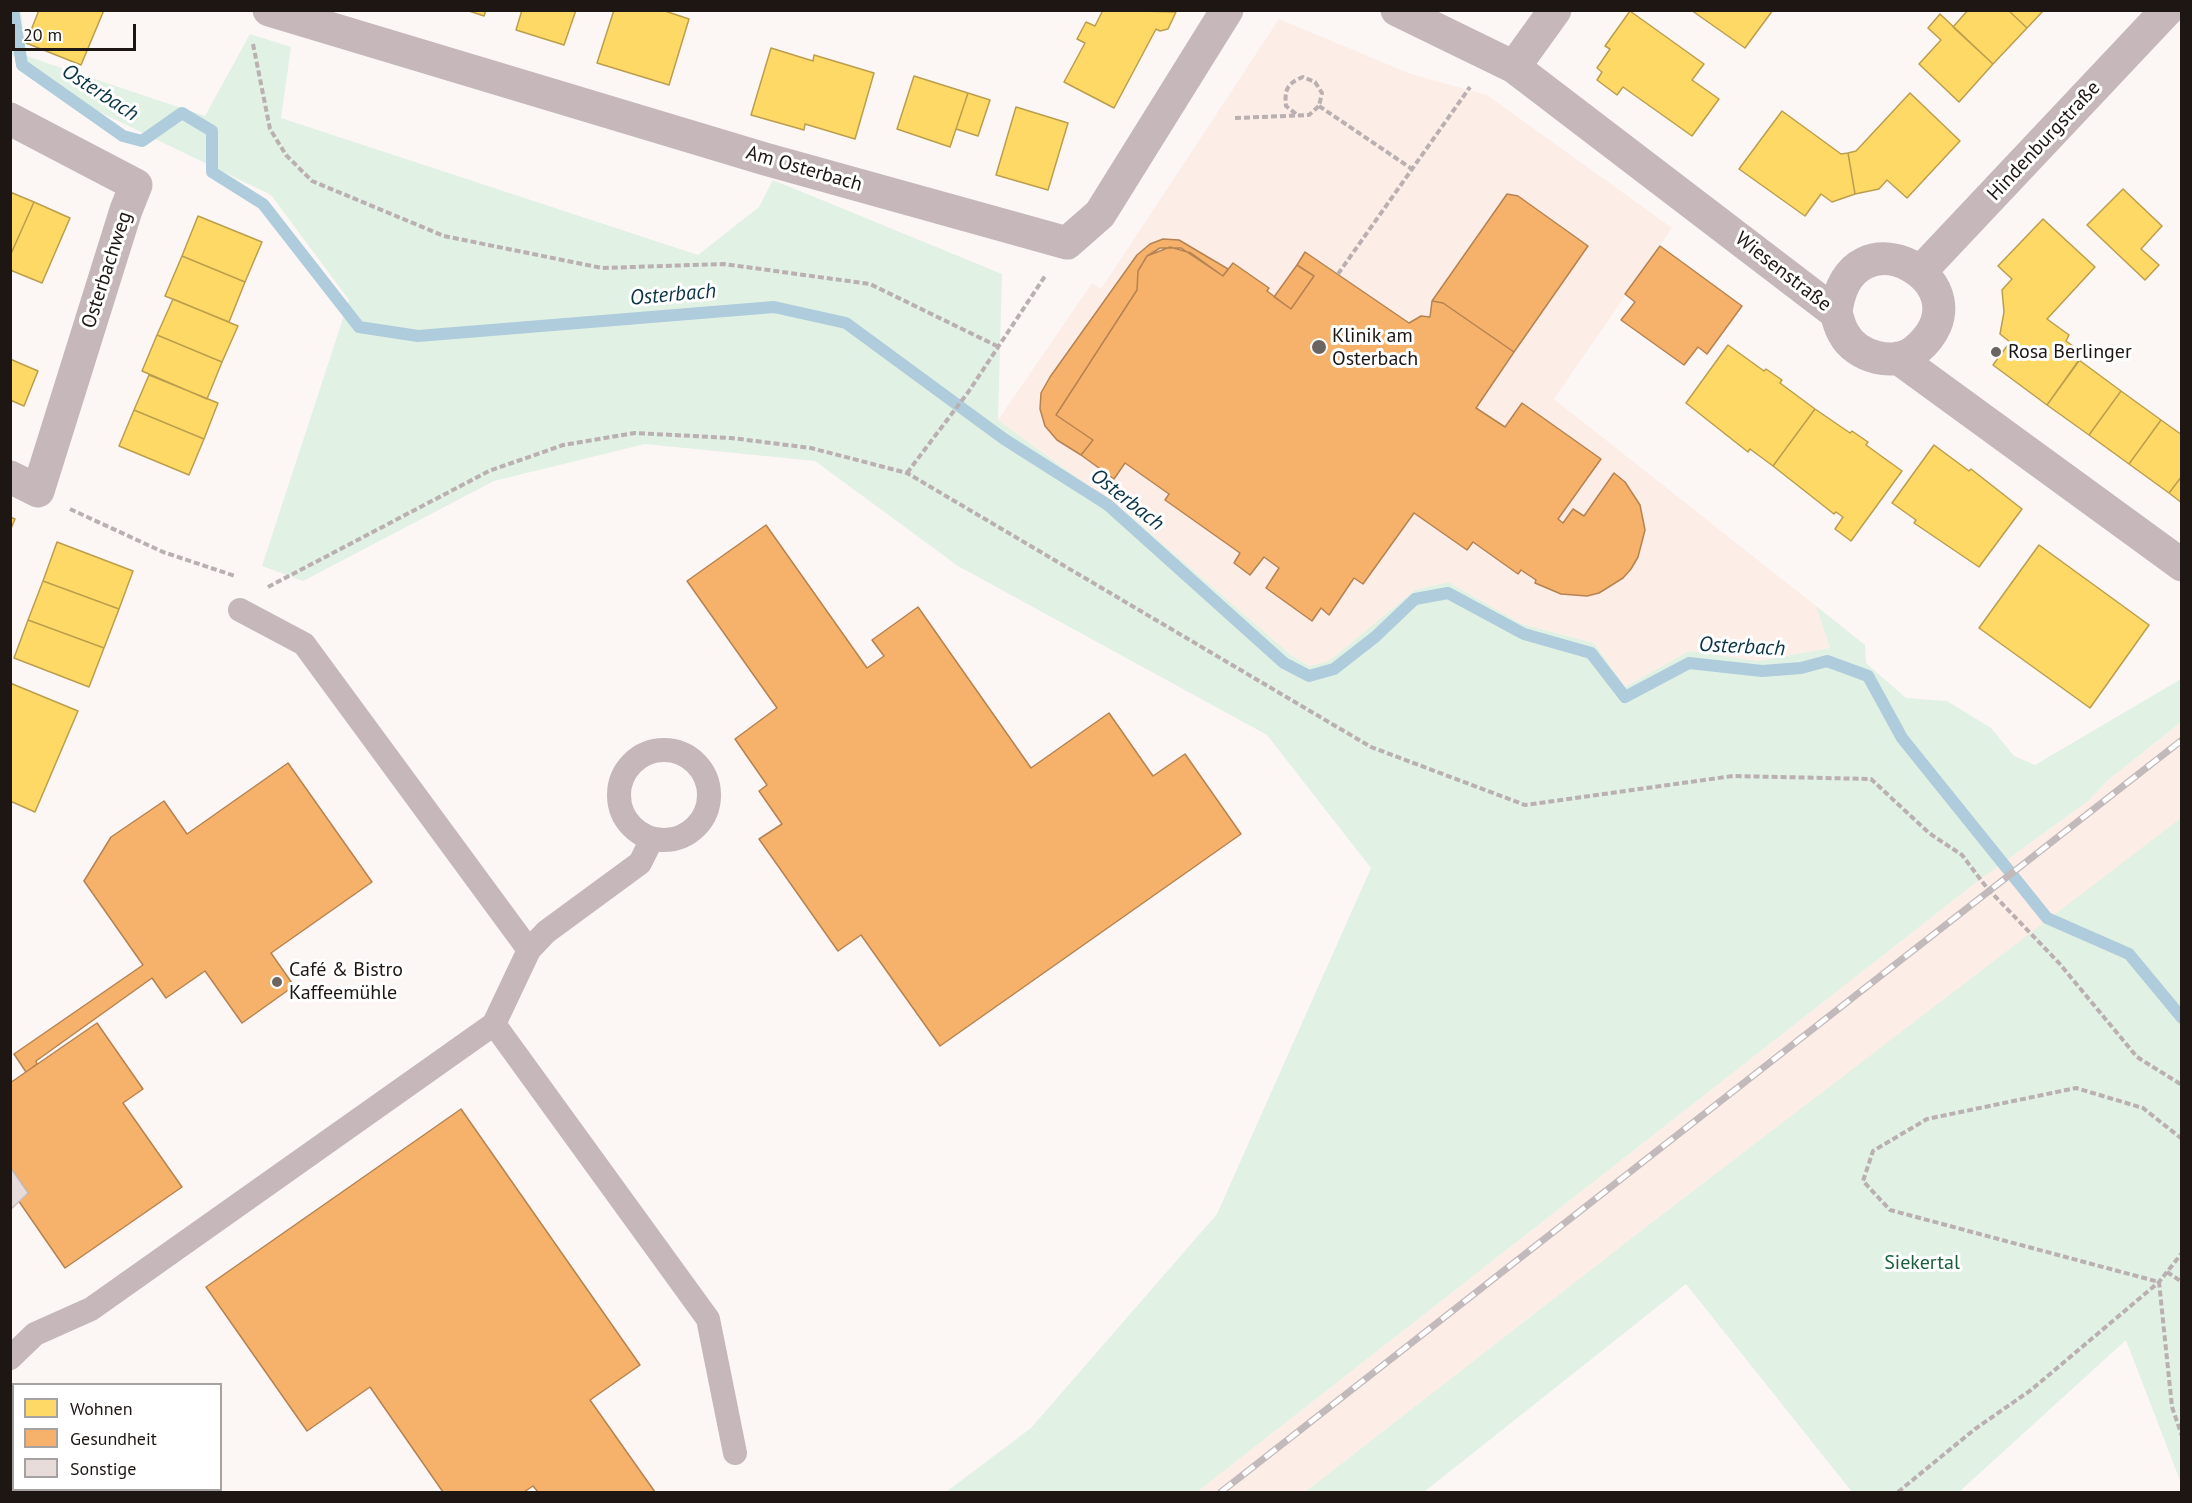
<!DOCTYPE html>
<meta charset="utf-8">
<style>
body{margin:0}
#map{position:relative;width:2192px;height:1503px;overflow:hidden;background:#fcf7f5;font-family:"PT Sans",sans-serif}
canvas{display:block}
.frame{position:absolute;inset:0;border:12px solid #1d1613;pointer-events:none}
.legend{position:absolute;left:12px;top:1383px;width:210px;height:108px;box-sizing:border-box;background:#fff;border:2px solid #a5a2a1;margin:0;padding:8px 10px;list-style:none;font-size:18px;color:#1d1613}
.legend li{display:flex;align-items:center;gap:12px;height:30px}
.legend b{width:30px;border:2px solid #a5a2a1}
.scale{position:absolute;left:12px;top:24px;width:124px;height:27px;box-sizing:border-box;border:3px solid #1d1613;border-top:0;padding-left:8px;font-size:18px;line-height:21px;white-space:nowrap;color:#1d1613;-webkit-text-stroke:4px #fff;paint-order:stroke}
</style>
<div id="map">
<canvas width="2192" height="1503"></canvas>
<div class="frame"></div>
<ul class="legend">
<li><b style="height:16px;background:#ffd966"></b>Wohnen</li>
<li><b style="height:16px;background:#f6b26b"></b>Gesundheit</li>
<li><b style="height:16px;background:#e8dcda"></b>Sonstige</li>
</ul>
<div class="scale">20 m</div>
</div>
<script>
const ctx = document.querySelector('canvas').getContext('2d');
ctx.lineJoin = 'round';
function paint(path, color) {
  ctx.fillStyle = color;
  ctx.fill(path, 'evenodd');
}
function trace(path, color, width, dash) {
  ctx.strokeStyle = color;
  ctx.lineWidth = width;
  ctx.lineCap = dash ? 'butt' : 'round';
  ctx.setLineDash(dash || []);
  ctx.stroke(path);
}
function drawText(font, color, halo, rows, align = 'center') {
  ctx.font = font + ' "PT Sans",sans-serif';
  ctx.lineWidth = 6;
  ctx.setLineDash([]);
  ctx.textBaseline = 'middle';
  ctx.strokeStyle = halo;
  ctx.fillStyle = color;
  for (const [text, x, y, turn = 0] of rows) {
    ctx.save();
    ctx.translate(x, y);
    ctx.rotate((+turn || 0) * Math.PI / 180);
    ctx.textAlign = isNaN(turn) ? turn : align;
    if (halo) ctx.strokeText(text, 0, 0);
    ctx.fillText(text, 0, 0);
    ctx.restore();
  }
}
paint(new Path2D(`
 M 1279,19 L 1411,74 L 1487,95 L 1672,228 L 1554,399 L 1816,606 L 1830,648 L 1758,661 L 1689,651 L 1625,687 L 1594,643 L 1522,624 L 1448,582 L 1415,590 L 1329,661 L 1309,666 L 1291,655 L 1134,519 L 998,420 L 1092,283 L 1101,289 Z
 M 2181,722 L 2181,818 L 2142,849 L 1642,1230 L 1305,1492 L 1197,1492 L 1978,881 L 2088,801 L 2107,781 Z`), '#fdede7');
paint(new Path2D(`
 M 11,10 L 21,11 L 26,56 L 205,116 L 250,34 L 291,47 L 281,118 L 698,255 L 759,207 L 773,180 L 1002,274 L 998,420 L 1134,519 L 1291,655 L 1309,666 L 1329,661 L 1415,590 L 1448,582 L 1522,624 L 1594,643 L 1625,687 L 1689,651 L 1758,661 L 1830,648 L 1816,606 L 1865,645 L 1866,663 L 1906,698 L 1947,701 L 1991,728 L 2014,756 L 2035,765 L 2181,679 L 2181,722 L 2107,781 L 2088,801 L 1978,881 L 1197,1492 L 946,1492 L 1031,1428 L 1217,1214 L 1371,868 L 1267,735 L 958,566 L 815,461 L 645,444 L 494,481 L 303,581 L 262,566 L 349,300 L 271,195 L 81,103 L 11,54 Z
 M 2181,818 L 2181,1483 L 2126,1340 L 1959,1492 L 1852,1492 L 1686,1284 L 1424,1492 L 1305,1492 L 1642,1230 Z`), '#e1f1e4');
const homes = new Path2D(`
 M 39,10 L 104,10 L 81,65 L 26,43 Z
 M 466,10 L 486,10 L 484,16 Z
 M 522,10 L 576,10 L 564,45 L 516,30 Z
 M 614,10 L 662,10 L 689,19 L 669,85 L 597,63 Z
 M 1103,10 L 1176,12 L 1168,29 L 1160,31 L 1156,29 L 1114,108 L 1064,82 L 1085,43 L 1077,39 L 1086,22 L 1095,26 Z
 M 1691,10 L 1773,10 L 1745,48 Z
 M 1968,10 L 2008,10 L 2027,28 L 1993,64 L 1953,27 Z
 M 2008,10 L 2044,10 L 2027,28 Z
 M 1630,11 L 1704,64 L 1692,80 L 1719,99 L 1692,136 L 1623,87 L 1617,95 L 1597,80 L 1602,72 L 1597,68 L 1610,49 L 1605,46 Z
 M 1940,14 L 1993,64 L 1959,102 L 1919,64 L 1941,40 L 1928,28 Z
 M 771,48 L 813,61 L 814,55 L 874,73 L 855,139 L 805,124 L 804,130 L 751,115 Z
 M 914,76 L 968,93 L 950,147 L 897,129 Z
 M 968,93 L 990,100 L 978,136 L 956,129 Z
 M 1910,93 L 1960,141 L 1907,198 L 1887,180 L 1879,189 L 1855,194 L 1848,153 L 1856,151 Z
 M 1016,107 L 1068,123 L 1048,190 L 996,175 Z
 M 1782,111 L 1841,154 L 1848,153 L 1855,194 L 1832,202 L 1821,194 L 1805,216 L 1739,169 Z
 M 2123,189 L 2162,226 L 2141,249 L 2159,265 L 2145,280 L 2087,225 Z
 M 10,192 L 34,202 L 10,256 Z
 M 34,202 L 70,218 L 42,283 L 10,270 L 10,256 Z
 M 198,216 L 262,242 L 245,282 L 182,256 Z
 M 2043,219 L 2095,267 L 2047,319 L 2069,335 L 2066,341 L 2084,354 L 2047,405 L 1993,365 L 2010,342 L 2000,334 L 2004,312 L 2002,290 L 2012,279 L 1998,266 Z
 M 182,256 L 245,282 L 229,322 L 165,296 Z
 M 173,299 L 238,326 L 222,362 L 157,335 Z
 M 157,335 L 222,362 L 207,399 L 142,371 Z
 M 1728,345 L 1764,371 L 1766,369 L 1782,380 L 1780,383 L 1815,409 L 1773,466 L 1750,449 L 1748,452 L 1686,403 Z
 M 10,359 L 38,371 L 24,406 L 10,400 Z
 M 2079,360 L 2121,391 L 2089,435 L 2047,405 Z
 M 149,375 L 218,403 L 204,439 L 134,410 Z
 M 2121,391 L 2161,420 L 2129,464 L 2089,435 Z
 M 1815,409 L 1850,433 L 1852,431 L 1868,442 L 1866,445 L 1902,471 L 1851,541 L 1835,529 L 1843,517 L 1836,512 L 1834,514 L 1773,466 Z
 M 134,410 L 204,439 L 189,475 L 119,446 Z
 M 2161,420 L 2182,435 L 2182,476 L 2169,493 L 2129,464 Z
 M 1934,445 L 1969,471 L 1971,469 L 2022,509 L 1979,567 L 1914,523 L 1916,520 L 1892,503 Z
 M 2182,476 L 2182,503 L 2169,493 Z
 M 10,517 L 15,519 L 10,531 Z
 M 57,542 L 133,571 L 119,609 L 43,581 Z
 M 2039,545 L 2149,625 L 2090,708 L 1979,628 Z
 M 43,581 L 119,609 L 104,648 L 28,620 Z
 M 28,620 L 104,648 L 89,687 L 14,658 Z
 M 10,683 L 78,711 L 35,812 L 10,801 Z`);
paint(homes, '#ffd966');
trace(homes, '#bb9e4d', 1.5);
const health = new Path2D(`
 M 1507,194 L 1518,196 L 1588,246 L 1514,352 L 1443,303 L 1432,301 Z
 M 1163,239 L 1179,240 L 1228,269 L 1223,276 L 1181,248 L 1160,248 L 1147,256 L 1138,271 L 1137,290 L 1056,415 L 1093,440 L 1081,455 L 1057,440 L 1045,426 L 1040,409 L 1041,393 L 1050,377 L 1137,255 L 1150,244 Z
 M 1660,246 L 1742,306 L 1707,354 L 1698,347 L 1684,365 L 1621,320 L 1635,302 L 1625,294 Z
 M 1170,247 L 1191,253 L 1223,276 L 1233,263 L 1269,288 L 1267,291 L 1291,309 L 1314,276 L 1297,265 L 1305,252 L 1409,323 L 1421,316 L 1430,317 L 1432,301 L 1443,303 L 1514,352 L 1476,408 L 1505,427 L 1522,403 L 1601,459 L 1558,519 L 1563,523 L 1573,509 L 1584,516 L 1614,473 L 1625,482 L 1640,505 L 1645,530 L 1638,557 L 1631,569 L 1623,578 L 1599,593 L 1587,596 L 1561,594 L 1535,583 L 1536,580 L 1521,570 L 1518,574 L 1473,542 L 1467,550 L 1414,513 L 1363,584 L 1354,578 L 1329,615 L 1321,608 L 1312,621 L 1266,588 L 1279,568 L 1264,557 L 1250,575 L 1234,563 L 1240,553 L 1165,500 L 1169,494 L 1125,463 L 1114,479 L 1081,455 L 1093,440 L 1056,415 L 1137,290 L 1138,271 L 1147,256 Z
 M 1297,265 L 1314,276 L 1291,309 L 1274,297 Z
 M 766,525 L 867,668 L 884,656 L 872,640 L 918,607 L 1031,768 L 1109,713 L 1153,776 L 1185,754 L 1241,834 L 940,1046 L 861,935 L 838,951 L 759,839 L 782,824 L 759,791 L 767,785 L 735,739 L 777,708 L 687,581 Z
 M 288,763 L 372,882 L 271,953 L 294,986 L 242,1023 L 205,971 L 166,998 L 152,978 L 36,1061 L 37,1064 L 26,1072 L 14,1054 L 143,965 L 84,881 L 111,837 L 164,801 L 187,834 Z
 M 97,1023 L 143,1089 L 123,1103 L 182,1187 L 65,1268 L 18,1200 L 28,1193 L 10,1167 L 10,1083 Z
 M 461,1109 L 640,1365 L 590,1400 L 655,1492 L 538,1492 L 533,1486 L 524,1492 L 443,1492 L 370,1387 L 307,1431 L 206,1287 Z`);
paint(health, '#f6b26b');
trace(health, '#b58351', 1.5);
trace(new Path2D(`
 M 13,10 L 22,65 L 123,136 L 142,141 L 182,113 L 212,131 L 212,172 L 263,204 L 359,327 L 418,336 L 774,307 L 846,323 L 1004,439 L 1108,505 L 1284,663 L 1309,676 L 1334,669 L 1375,637 L 1415,599 L 1448,593 L 1524,634 L 1591,653 L 1625,697 L 1689,663 L 1762,671 L 1801,668 L 1827,661 L 1868,676 L 1902,738 L 2047,918 L 2129,954 L 2182,1018`), '#aeccdc', 12);
const building = new Path2D(`
 M 10,1167 L 28,1193 L 10,1210 Z`);
paint(building, '#e8dcda');
trace(building, '#c7c1c0', 1.5);
trace(new Path2D(`
 M 253,44 L 270,129 L 286,155 L 312,181 L 444,236 L 602,268 L 724,264 L 870,284 L 999,347
 M 1319,106 L 1412,169
 M 1235,118 L 1309,115 L 1319,106 L 1322,93 L 1315,82 L 1303,77 C 1288,83 1284,89 1286,106 L 1296,114
 M 1338,274 L 1470,87
 M 907,473 L 969,391 L 1045,276
 M 70,509 L 163,552 L 235,576
 M 268,587 L 489,471 L 563,445 L 635,433 L 731,438 L 811,448 L 907,473 L 1371,747 L 1525,805 L 1733,776 L 1871,779 L 1929,833 L 1962,855 L 1987,888 L 2059,963 L 2137,1057 L 2182,1085
 M 2182,1139 L 2143,1108 L 2076,1088 L 1927,1119 L 1873,1151 L 1863,1181 L 1890,1210 L 2159,1282 L 2172,1407 L 2182,1436
 M 2167,1272 L 2182,1282
 M 1898,1492 L 1975,1429 L 2031,1390 L 2159,1282 L 2182,1253`), '#bab0b1', 4, [6, 3]);
trace(new Path2D(`
 M 240,610 L 304,644 L 529,950
 M619 795a45 45 0 1 1 90 0a45 45 0 1 1-90 0Z
 M 494,1024 L 529,950 L 546,932 L 640,863 L 652,839
 M 10,1358 L 35,1334 L 91,1309 L 494,1024 L 708,1319 L 735,1453`), '#c6b7ba', 24);
trace(new Path2D(`
 M 269,10 L 765,159 L 1067,243 L 1100,214 L 1227,10
 M 1397,10 L 1514,67 L 1836,313 C 1838,319 1840,328 1844,334 C 1856,357 1895,368 1916,350 C 1994,284 1848,203 1836,313
 M 1514,67 L 1555,10
 M 10,119 L 136,185 L 126,210 L 38,491 L 10,477
 M 1921,271 L 2167,10
 M 1898,358 L 2182,565`), '#c6b7ba', 33);
const rail = new Path2D(`
 M 1221,1492 L 2182,740`);
trace(rail, '#c1b9ba', 7);
trace(rail, '#fff', 4.5, [14]);
for (const [x, y, r, color] of [
 [1319,347,8,"#6b6562"],
 [1996,352,6,"#6b6562"],
 [277,982,6,"#6b6562"]
]) {
  const dot = new Path2D();
  dot.arc(x, y, r, 0, 2 * Math.PI);
  ctx.fillStyle = color;
  ctx.fill(dot);
  trace(dot, '#fff', 2);
}
drawText('20px', '#1d1613', '#fff', [
 ["Hindenburgstraße",2044,141,-47],
 ["Am Osterbach",804,169,16],
 ["Osterbachweg",107,270,-72],
 ["Wiesenstraße",1783,272,38]
]);
drawText('20px', '#1d1613', '#fff', [
 ["Klinik am",1332,336],
 ["Osterbach",1332,359],
 ["Rosa Berlinger",2008,352],
 ["Café & Bistro",289,970],
 ["Kaffeemühle",289,993]
], 'left');
drawText('20px', '#195e3b', '#fff', [
 ["Siekertal",1922,1263]
]);
drawText('italic 21px', '#0a3345', '#fff', [
 ["Osterbach",100,93,33],
 ["Osterbach",673,295,-5],
 ["Osterbach",1127,500,38],
 ["Osterbach",1742,647,3]
]);
</script>
